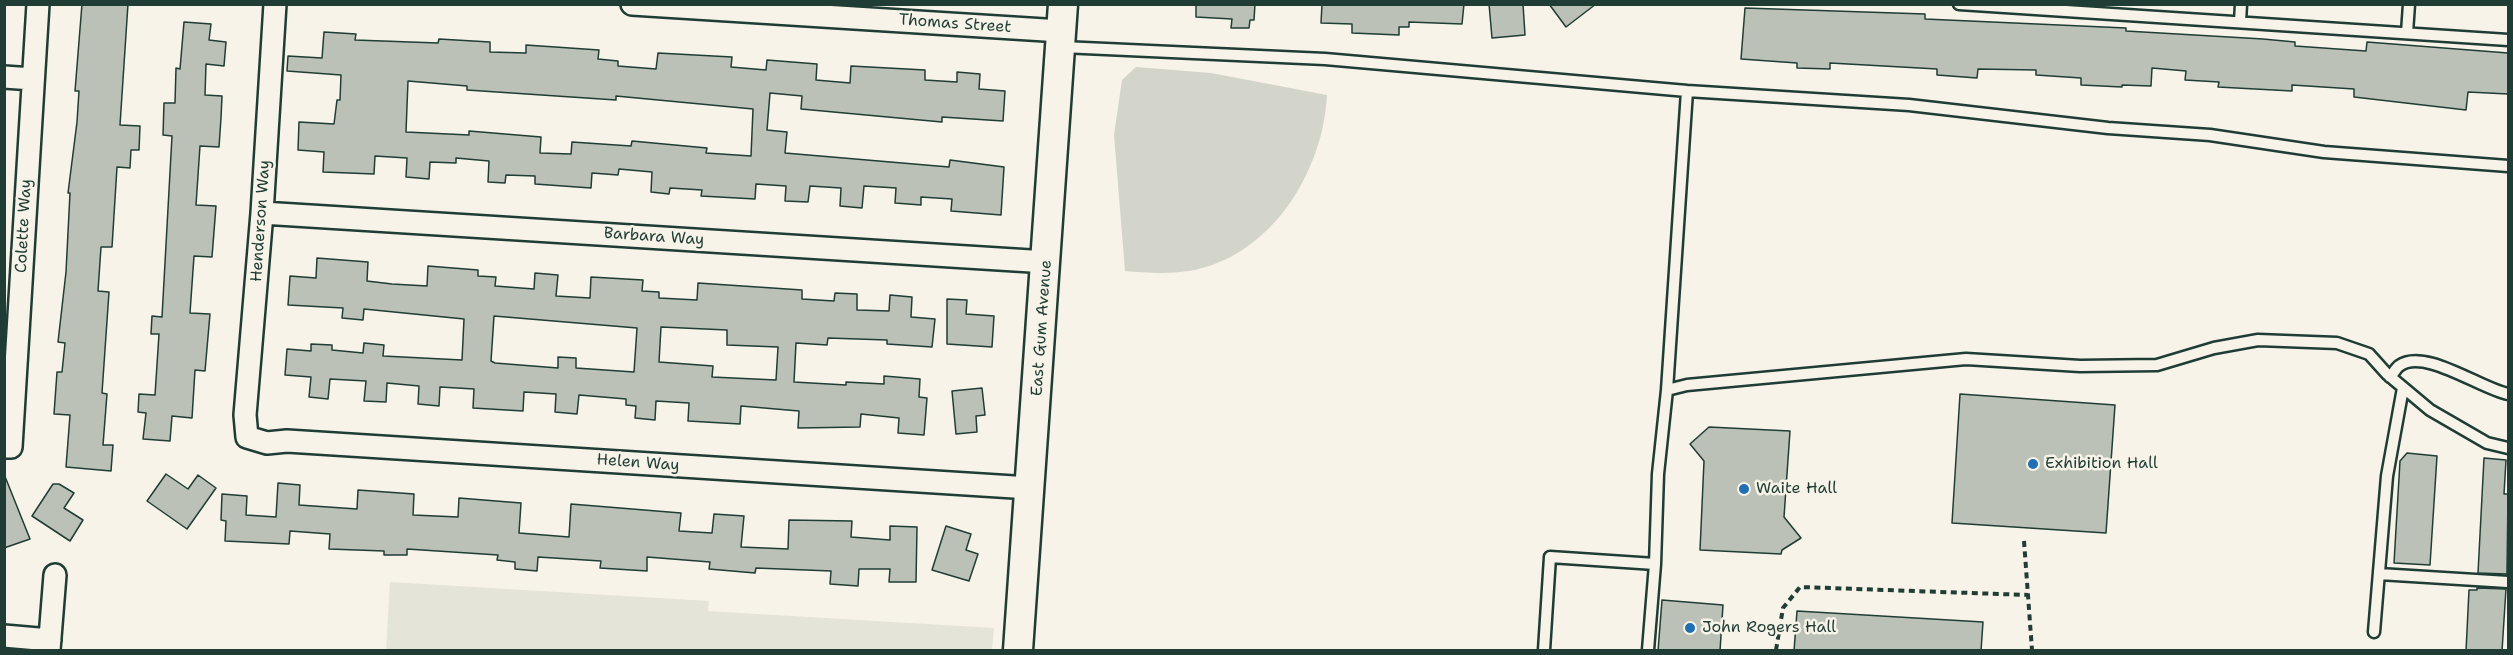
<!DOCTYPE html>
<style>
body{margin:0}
#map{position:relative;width:2513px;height:655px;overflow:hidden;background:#f7f3e8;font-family:"Shantell Sans",sans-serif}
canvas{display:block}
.frame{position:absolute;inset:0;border:6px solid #1f3d34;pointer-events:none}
</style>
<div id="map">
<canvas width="2513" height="655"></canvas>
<div class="frame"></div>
</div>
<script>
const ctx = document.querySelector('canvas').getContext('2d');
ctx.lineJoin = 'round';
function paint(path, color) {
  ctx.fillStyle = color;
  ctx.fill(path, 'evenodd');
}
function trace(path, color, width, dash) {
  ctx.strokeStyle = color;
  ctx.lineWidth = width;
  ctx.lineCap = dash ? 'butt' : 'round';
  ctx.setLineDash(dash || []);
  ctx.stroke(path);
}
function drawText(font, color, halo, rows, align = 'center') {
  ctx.font = font + ' "Shantell Sans",sans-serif';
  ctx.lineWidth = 5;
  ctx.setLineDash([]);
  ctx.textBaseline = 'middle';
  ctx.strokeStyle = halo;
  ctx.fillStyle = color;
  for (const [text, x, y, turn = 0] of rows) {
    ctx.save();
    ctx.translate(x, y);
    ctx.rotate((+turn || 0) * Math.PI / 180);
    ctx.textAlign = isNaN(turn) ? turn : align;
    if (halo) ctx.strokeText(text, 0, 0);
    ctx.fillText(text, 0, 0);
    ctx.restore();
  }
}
paint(new Path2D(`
 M 390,582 L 709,601 L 708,611 L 994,628 L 992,650 L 386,650 Z`), '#e5e4d9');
paint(new Path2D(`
 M 1136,67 L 1211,73 L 1327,95 C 1323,172 1271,257 1189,271 C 1168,274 1147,273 1125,271 L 1114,135 L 1122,80 Z`), '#d3d5ca');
const building = new Path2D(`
 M 82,4 L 128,4 L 120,125 L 140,126 L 139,150 L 131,150 L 130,168 L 117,167 L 112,247 L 101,247 L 98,291 L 109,292 L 102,393 L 107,394 L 103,445 L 113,445 L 111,471 L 66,467 L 70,415 L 54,414 L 57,372 L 62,372 L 65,343 L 58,342 L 66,272 L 70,193 L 68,193 L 77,122 L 79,91 L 75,91 Z
 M 1196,4 L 1255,4 L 1254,20 L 1250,20 L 1249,28 L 1231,28 L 1232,19 L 1196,17 Z
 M 1322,4 L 1464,4 L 1462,24 L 1409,22 L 1409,27 L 1399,27 L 1399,35 L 1352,33 L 1352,24 L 1321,23 Z
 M 1489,4 L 1523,4 L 1525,35 L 1492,38 Z
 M 1549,4 L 1596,4 L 1566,27 Z
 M 1745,8 L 1925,14 L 1925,19 L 2126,28 L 2126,31 L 2263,39 L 2295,42 L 2295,46 L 2366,51 L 2367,42 L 2508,53 L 2508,94 L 2468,92 L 2466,110 L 2354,97 L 2354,89 L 2292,85 L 2292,91 L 2218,87 L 2219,82 L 2185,80 L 2186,71 L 2152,68 L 2151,86 L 2122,85 L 2122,87 L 2081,85 L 2081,78 L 2036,75 L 2036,70 L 1978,69 L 1977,78 L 1937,75 L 1937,69 L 1830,63 L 1830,69 L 1797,68 L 1797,63 L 1741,59 Z
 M 184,22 L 211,24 L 209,40 L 226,42 L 224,66 L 206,64 L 205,95 L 222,96 L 221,118 L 219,147 L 200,146 L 196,205 L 216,206 L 212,257 L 194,256 L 190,313 L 210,314 L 205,371 L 195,370 L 192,418 L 172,416 L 170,441 L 143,439 L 146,413 L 138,412 L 139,394 L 155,395 L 159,334 L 151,334 L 152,316 L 162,317 L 172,136 L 163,135 L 164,103 L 175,103 L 176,68 L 180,69 Z
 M 324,32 L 356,34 L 355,40 L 438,43 L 439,39 L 490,42 L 490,52 L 526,53 L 526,45 L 599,50 L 598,59 L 618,61 L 618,66 L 656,69 L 658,53 L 732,57 L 731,67 L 766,70 L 767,60 L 817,64 L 816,80 L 850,83 L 851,66 L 925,70 L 925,80 L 957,82 L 957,72 L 980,74 L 979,89 L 1005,91 L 1003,121 L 942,117 L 942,122 L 801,109 L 802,96 L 770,93 L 767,130 L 787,132 L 785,153 L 949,167 L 950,160 L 1004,167 L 1001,215 L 951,211 L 952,199 L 921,197 L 921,205 L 895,203 L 896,188 L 864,186 L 862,208 L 840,206 L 841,188 L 810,186 L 808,202 L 785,201 L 786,186 L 756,184 L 755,199 L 701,196 L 702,190 L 670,188 L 669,194 L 651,192 L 652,172 L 619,169 L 618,175 L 592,173 L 591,188 L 535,184 L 535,176 L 506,175 L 505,183 L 488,182 L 489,161 L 456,158 L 456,163 L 430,162 L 429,179 L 406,177 L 407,158 L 375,156 L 374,174 L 323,172 L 324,152 L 298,150 L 299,122 L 334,124 L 337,100 L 340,100 L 341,75 L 287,71 L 288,56 L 322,58 ZM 408,81 L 467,86 L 467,90 L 616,100 L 616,96 L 753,109 L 751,156 L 706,153 L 707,148 L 632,141 L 631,146 L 572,142 L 571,154 L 540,153 L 541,137 L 469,131 L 469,135 L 406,132 Z
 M 317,258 L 368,262 L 367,281 L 392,284 L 427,286 L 428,266 L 478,270 L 478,276 L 496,277 L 495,286 L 534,289 L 535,273 L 558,275 L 556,296 L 590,298 L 591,277 L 643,280 L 642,291 L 659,292 L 659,298 L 697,300 L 698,283 L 802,290 L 802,299 L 834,301 L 835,293 L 857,294 L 857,310 L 889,311 L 890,295 L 912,297 L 911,317 L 935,319 L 932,347 L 887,344 L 887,340 L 828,338 L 827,345 L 796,343 L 794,382 L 846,385 L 846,382 L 884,384 L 884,376 L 920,379 L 919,397 L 927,398 L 924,435 L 898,433 L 899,418 L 861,414 L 860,427 L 798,428 L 799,411 L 741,406 L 740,424 L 688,421 L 689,403 L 656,401 L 655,420 L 635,418 L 636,406 L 626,405 L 626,399 L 579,395 L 577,414 L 555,412 L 556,394 L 524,392 L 523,411 L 473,408 L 474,389 L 440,387 L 439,406 L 418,404 L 419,386 L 387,383 L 386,402 L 364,401 L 366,381 L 330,379 L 328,399 L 309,397 L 311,377 L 285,375 L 287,349 L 311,351 L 311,344 L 332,345 L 332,350 L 363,353 L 364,343 L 384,345 L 383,356 L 462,360 L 464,319 L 364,309 L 363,320 L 342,318 L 343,308 L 288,305 L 290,276 L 316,278 ZM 494,316 L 637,328 L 634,372 L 576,368 L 576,358 L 558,357 L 558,368 L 495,363 L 491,361 ZM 661,327 L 727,330 L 727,345 L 778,347 L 776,380 L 712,377 L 713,366 L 659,362 Z
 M 947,299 L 967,300 L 966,314 L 994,316 L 992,347 L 947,344 Z
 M 982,388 L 985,415 L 976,416 L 977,432 L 956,434 L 952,391 Z
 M 1960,394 L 2115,405 L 2106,533 L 1952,523 Z
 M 1709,427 L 1790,431 L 1784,517 L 1801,538 L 1782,550 L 1781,554 L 1700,550 L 1704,461 L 1690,444 Z
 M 2407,453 L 2437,456 L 2430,565 L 2394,563 L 2400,461 Z
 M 2484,458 L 2506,460 L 2504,494 L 2508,494 L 2507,574 L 2478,573 Z
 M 4,474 L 30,539 L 4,548 Z
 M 166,474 L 188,489 L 198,475 L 216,488 L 187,529 L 147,501 Z
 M 278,483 L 300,485 L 299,505 L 357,509 L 358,490 L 414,494 L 413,515 L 458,517 L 459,498 L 521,503 L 519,533 L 569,537 L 571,504 L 681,513 L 679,531 L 712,533 L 714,514 L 744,516 L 741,547 L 788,549 L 789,520 L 852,521 L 851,537 L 890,540 L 890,526 L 917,527 L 916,582 L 889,582 L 890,569 L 859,569 L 858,586 L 830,584 L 831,571 L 756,568 L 755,573 L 709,569 L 710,562 L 647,557 L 647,571 L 600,568 L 601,561 L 538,557 L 537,571 L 515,569 L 515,562 L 497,560 L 498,555 L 407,549 L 407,555 L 384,555 L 384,551 L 329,549 L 330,534 L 290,531 L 289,544 L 225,541 L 226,521 L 221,520 L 222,494 L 247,496 L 246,515 L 276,517 Z
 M 53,484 L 59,484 L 74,493 L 64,508 L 83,520 L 70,541 L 32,516 Z
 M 946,526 L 971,534 L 966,550 L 978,554 L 969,581 L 932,570 Z
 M 2477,588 L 2506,589 L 2502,651 L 2466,651 L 2469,590 L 2477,590 Z
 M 1662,600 L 1723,605 L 1720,651 L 1658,651 Z
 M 1797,611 L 1983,622 L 1981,651 L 1794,651 Z`);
paint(building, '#bbc1b6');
trace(building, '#1f3d34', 1.5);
const lane = new Path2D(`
 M 1959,4 L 2508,40
 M 2240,22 L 2241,4
 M 2407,33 L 2409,4
 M 1062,47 L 1325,59 L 1687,91 L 1909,105 L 2108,128 L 2210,135 L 2324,152 L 2508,166
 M 2390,377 C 2393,374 2396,368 2399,366 C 2424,347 2481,389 2508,394
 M 1667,390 L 1687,91
 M 1655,564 L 1658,474 L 1667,390 L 1687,385 L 1966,359 L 2080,366 L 2157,365 L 2214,348 L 2258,340 L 2337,343 L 2369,354 L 2387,374 L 2430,410 L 2487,443 L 2508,448
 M 2379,574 L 2508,582
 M 2374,632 L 2387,476 L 2403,388
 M 1544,650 L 1550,557 L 1655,564 L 1648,650`);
const street = new Path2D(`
 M 275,4 L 262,213 L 245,415 L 247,437 L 267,443 L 287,441 L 1030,488
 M 632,4 L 1061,31
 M 4,77 L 33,79
 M 262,213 L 1047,262
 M 4,447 L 11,447 L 38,4
 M 4,636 L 50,640
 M 49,650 L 55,575`);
const secondary = new Path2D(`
 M 1018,650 L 1063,4`);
trace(lane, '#1f3d34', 15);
trace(street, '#1f3d34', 26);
trace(secondary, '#1f3d34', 33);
trace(new Path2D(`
 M 2024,541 L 2032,650
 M 1776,650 L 1783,608 L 1800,587 L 2028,595`), '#1f3d34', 4, [6, 4.5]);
trace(lane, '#f7f3e8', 10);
trace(street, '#f7f3e8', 21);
trace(secondary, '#f7f3e8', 28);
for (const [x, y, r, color] of [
 [2033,464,6,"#1f6fb2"],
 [1744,489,6,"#1f6fb2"],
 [1690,628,6,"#1f6fb2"]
]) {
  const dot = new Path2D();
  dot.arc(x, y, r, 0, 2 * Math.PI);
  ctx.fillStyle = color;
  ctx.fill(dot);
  trace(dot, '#f7f3e8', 2);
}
drawText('16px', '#1f3d34', '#f7f3e8', [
 ["Thomas Street",955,24,4],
 ["Henderson Way",261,221,-86],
 ["Colette Way",24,226,-87],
 ["Barbara Way",654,237,4],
 ["East Gum Avenue",1042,328,-86],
 ["Helen Way",638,463,4]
]);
drawText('16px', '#1f3d34', '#f7f3e8', [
 ["Exhibition Hall",2045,464],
 ["Waite Hall",1756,489],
 ["John Rogers Hall",1702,628]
], 'left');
</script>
